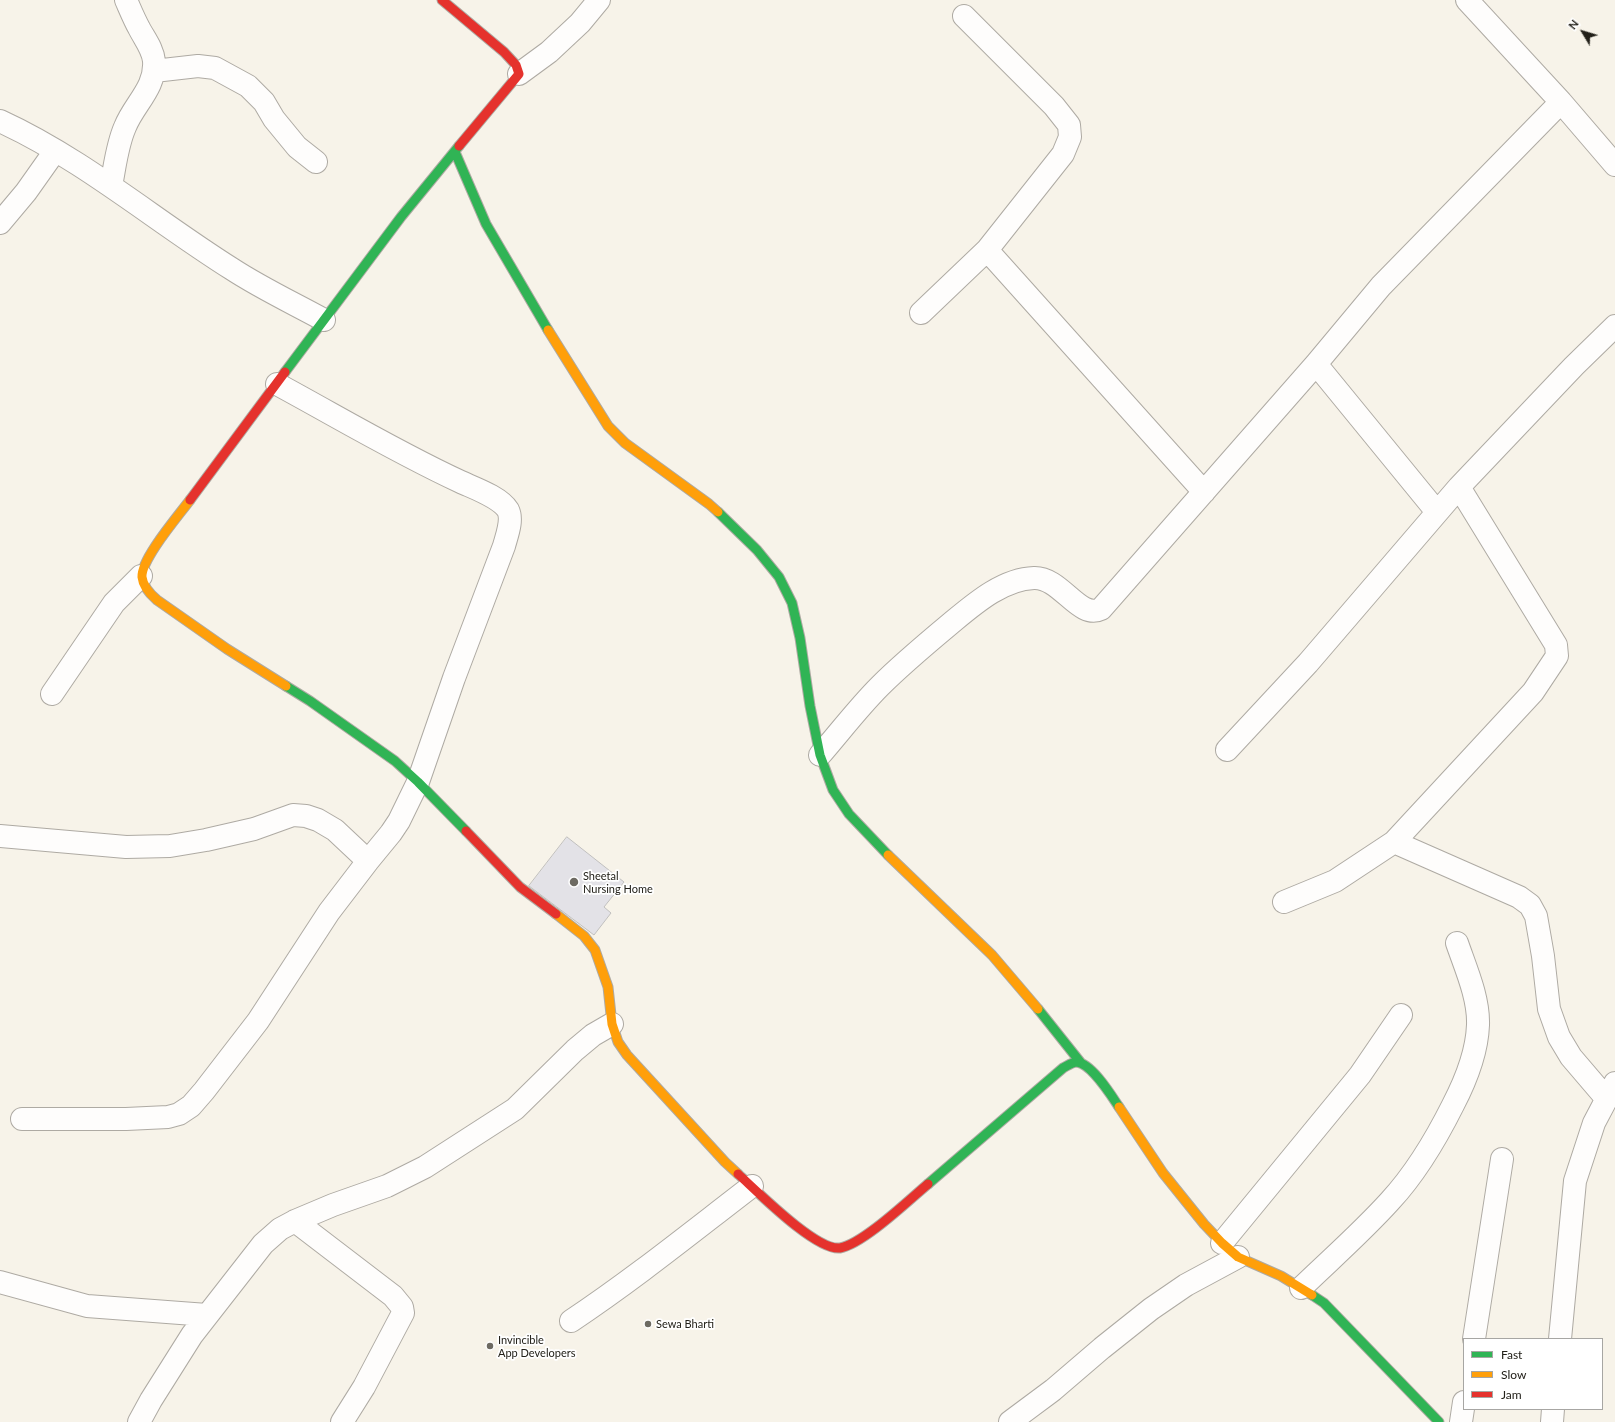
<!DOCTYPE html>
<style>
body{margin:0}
#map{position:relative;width:1615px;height:1422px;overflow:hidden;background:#f7f3e9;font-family:Lato,sans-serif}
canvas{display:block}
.legend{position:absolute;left:1463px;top:1338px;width:140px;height:72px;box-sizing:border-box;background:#fff;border:1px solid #a7a6a3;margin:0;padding:5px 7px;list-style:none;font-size:12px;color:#222019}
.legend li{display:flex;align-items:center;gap:8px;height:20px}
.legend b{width:20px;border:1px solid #a7a6a3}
.north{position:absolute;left:1563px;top:12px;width:40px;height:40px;-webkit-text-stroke:3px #fff;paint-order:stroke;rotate:308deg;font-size:11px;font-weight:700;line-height:16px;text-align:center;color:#222019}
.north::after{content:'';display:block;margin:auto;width:14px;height:18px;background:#222019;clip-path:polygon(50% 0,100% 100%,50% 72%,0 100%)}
</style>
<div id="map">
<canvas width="1615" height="1422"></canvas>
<ul class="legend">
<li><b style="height:5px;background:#30b455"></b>Fast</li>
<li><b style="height:5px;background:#ff9f0a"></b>Slow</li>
<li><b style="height:5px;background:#e5322d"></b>Jam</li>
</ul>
<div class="north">N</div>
</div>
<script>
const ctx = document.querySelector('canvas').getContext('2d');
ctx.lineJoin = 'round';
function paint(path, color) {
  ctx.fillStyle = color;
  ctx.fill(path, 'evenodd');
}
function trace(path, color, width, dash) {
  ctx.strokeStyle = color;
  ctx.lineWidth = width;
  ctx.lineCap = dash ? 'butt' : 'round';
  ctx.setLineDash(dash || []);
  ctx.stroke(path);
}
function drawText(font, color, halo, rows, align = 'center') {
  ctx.font = font + ' Lato,sans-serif';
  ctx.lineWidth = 3.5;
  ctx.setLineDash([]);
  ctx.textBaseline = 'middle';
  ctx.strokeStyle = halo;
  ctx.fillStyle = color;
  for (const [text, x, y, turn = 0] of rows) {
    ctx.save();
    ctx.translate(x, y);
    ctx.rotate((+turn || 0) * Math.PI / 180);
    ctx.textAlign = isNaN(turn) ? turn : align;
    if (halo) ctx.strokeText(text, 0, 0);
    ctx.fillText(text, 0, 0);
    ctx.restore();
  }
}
const building = new Path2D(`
 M 567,837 L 624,882 L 604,907 L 611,913 L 594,935 L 529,886 Z`);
paint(building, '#e3e2e7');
trace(building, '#c0bfbe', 1);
const street = new Path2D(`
 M 1467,0 L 1561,102 L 1615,165
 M 964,16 L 1054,106 L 1069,125 L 1070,137 L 1063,154 L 987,250
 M 154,71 L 198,66 L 215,68 L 248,86 L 264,102 L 274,119 L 297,147 L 316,162
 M 519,74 L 549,52 L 580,23 L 599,0
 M 0,121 C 83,159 154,220 232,269 C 261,288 293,303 324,320
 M 111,186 C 115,166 117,145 125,127 C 134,104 156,88 154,61 C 153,49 144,38 139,28 C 134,19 130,9 126,0
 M 0,223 L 26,192 L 55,151
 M 921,313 L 987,250 L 1204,492
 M 1316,364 L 1437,512
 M 52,694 L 114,603 L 141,576
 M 1227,750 L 1308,663 L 1459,487 L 1574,366 L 1615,326
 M 820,755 C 840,732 858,708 880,686 C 902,664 926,644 950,624 C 973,605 1002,579 1034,578 C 1061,577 1079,620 1101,609 L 1316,364 L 1381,286 L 1561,102
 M 0,836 L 126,847 L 170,846 L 206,840 L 254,829 L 293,815 L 306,816 L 318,820 L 335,830 L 368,861
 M 1394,842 L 1519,897 L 1530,905 L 1536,916 L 1543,956 L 1549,1009 L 1559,1037 L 1571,1057 L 1606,1098
 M 1284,902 L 1335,881 L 1394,842 L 1533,692 L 1557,656 L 1556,645 L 1459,487
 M 22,1119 L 126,1119 L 168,1117 L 179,1114 L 191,1106 L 204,1091 L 258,1021 L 329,912 L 368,861 L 391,833 L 399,821 L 418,782 L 454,678 L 504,546 C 507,535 513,520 508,510 C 500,497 474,488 461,482 C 398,453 338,417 277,384
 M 295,1221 L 393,1296 L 402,1307 L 403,1313 L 364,1387 L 342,1422
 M 1222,1243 L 1360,1075 L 1401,1015
 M 0,1282 L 87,1306 L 207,1315
 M 1301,1288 C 1331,1259 1362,1232 1390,1201 C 1416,1173 1436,1139 1453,1105 C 1465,1082 1477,1052 1478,1025 C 1479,998 1466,969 1457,943
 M 571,1321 C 634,1279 692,1232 752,1186
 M 1474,1339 L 1502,1159
 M 1560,1339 L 1575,1181 L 1594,1123 L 1615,1083
 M 139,1422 L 151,1400 L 192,1335 L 263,1244 L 280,1229 L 295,1221 L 333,1205 L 387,1186 L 425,1167 L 515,1109 L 575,1050 L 593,1035 L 612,1024
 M 1010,1422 L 1053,1390 L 1102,1348 L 1151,1309 L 1186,1285 L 1238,1257
 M 1461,1422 L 1464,1402
 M 1552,1422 L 1553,1409`);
const fast = new Path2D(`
 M 455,152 L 486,224 L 548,330
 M 285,372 L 401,217 L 459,146
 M 718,512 L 757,550 L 779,577 L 792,603 L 800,638 L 810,706 L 820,755 L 833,790 L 849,814 L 888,855
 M 286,686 L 310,701 L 395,761 L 418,782 L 466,831
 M 1038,1009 L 1081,1063
 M 928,1184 L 1063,1068 C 1067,1066 1072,1062 1077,1062 C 1092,1064 1111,1095 1119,1107
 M 1312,1295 L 1324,1303 L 1439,1422`);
const slow = new Path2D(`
 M 548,330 L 608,426 L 625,443 L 709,504 L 718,512
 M 190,500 C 179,515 141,559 142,577 C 143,587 150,594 157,600 L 227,649 L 286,686
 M 888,855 L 992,955 L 1038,1009
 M 556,914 L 584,936 L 595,950 L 608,987 L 612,1024 L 618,1042 L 627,1055 L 725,1162 L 738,1174
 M 1119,1107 L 1163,1173 L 1204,1224 L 1222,1243 L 1238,1257 L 1281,1276 L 1312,1295`);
const jam = new Path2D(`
 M 442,0 L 504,52 L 516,65 L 519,74 L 459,146
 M 190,500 L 285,372
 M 466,831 L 520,887 L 556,914
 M 738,1174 C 757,1191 816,1251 840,1248 C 863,1244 909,1200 928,1184`);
trace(street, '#aeaaa3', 24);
trace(fast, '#aeaaa3', 11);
trace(slow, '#aeaaa3', 11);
trace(jam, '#aeaaa3', 11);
trace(street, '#fefdfc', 22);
trace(fast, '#30b455', 9);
trace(slow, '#ff9f0a', 9);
trace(jam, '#e5322d', 9);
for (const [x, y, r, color] of [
 [574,882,5,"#6d6a62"],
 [648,1324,4,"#6d6a62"],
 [490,1346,4,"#6d6a62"]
]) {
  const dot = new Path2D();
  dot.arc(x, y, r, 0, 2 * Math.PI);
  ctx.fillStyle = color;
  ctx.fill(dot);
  trace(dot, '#fff', 1.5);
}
drawText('11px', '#222019', '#fff', [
 ["Sheetal",583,876],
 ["Nursing Home",583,889],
 ["Sewa Bharti",656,1324],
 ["Invincible",498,1340],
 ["App Developers",498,1353]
], 'left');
</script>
